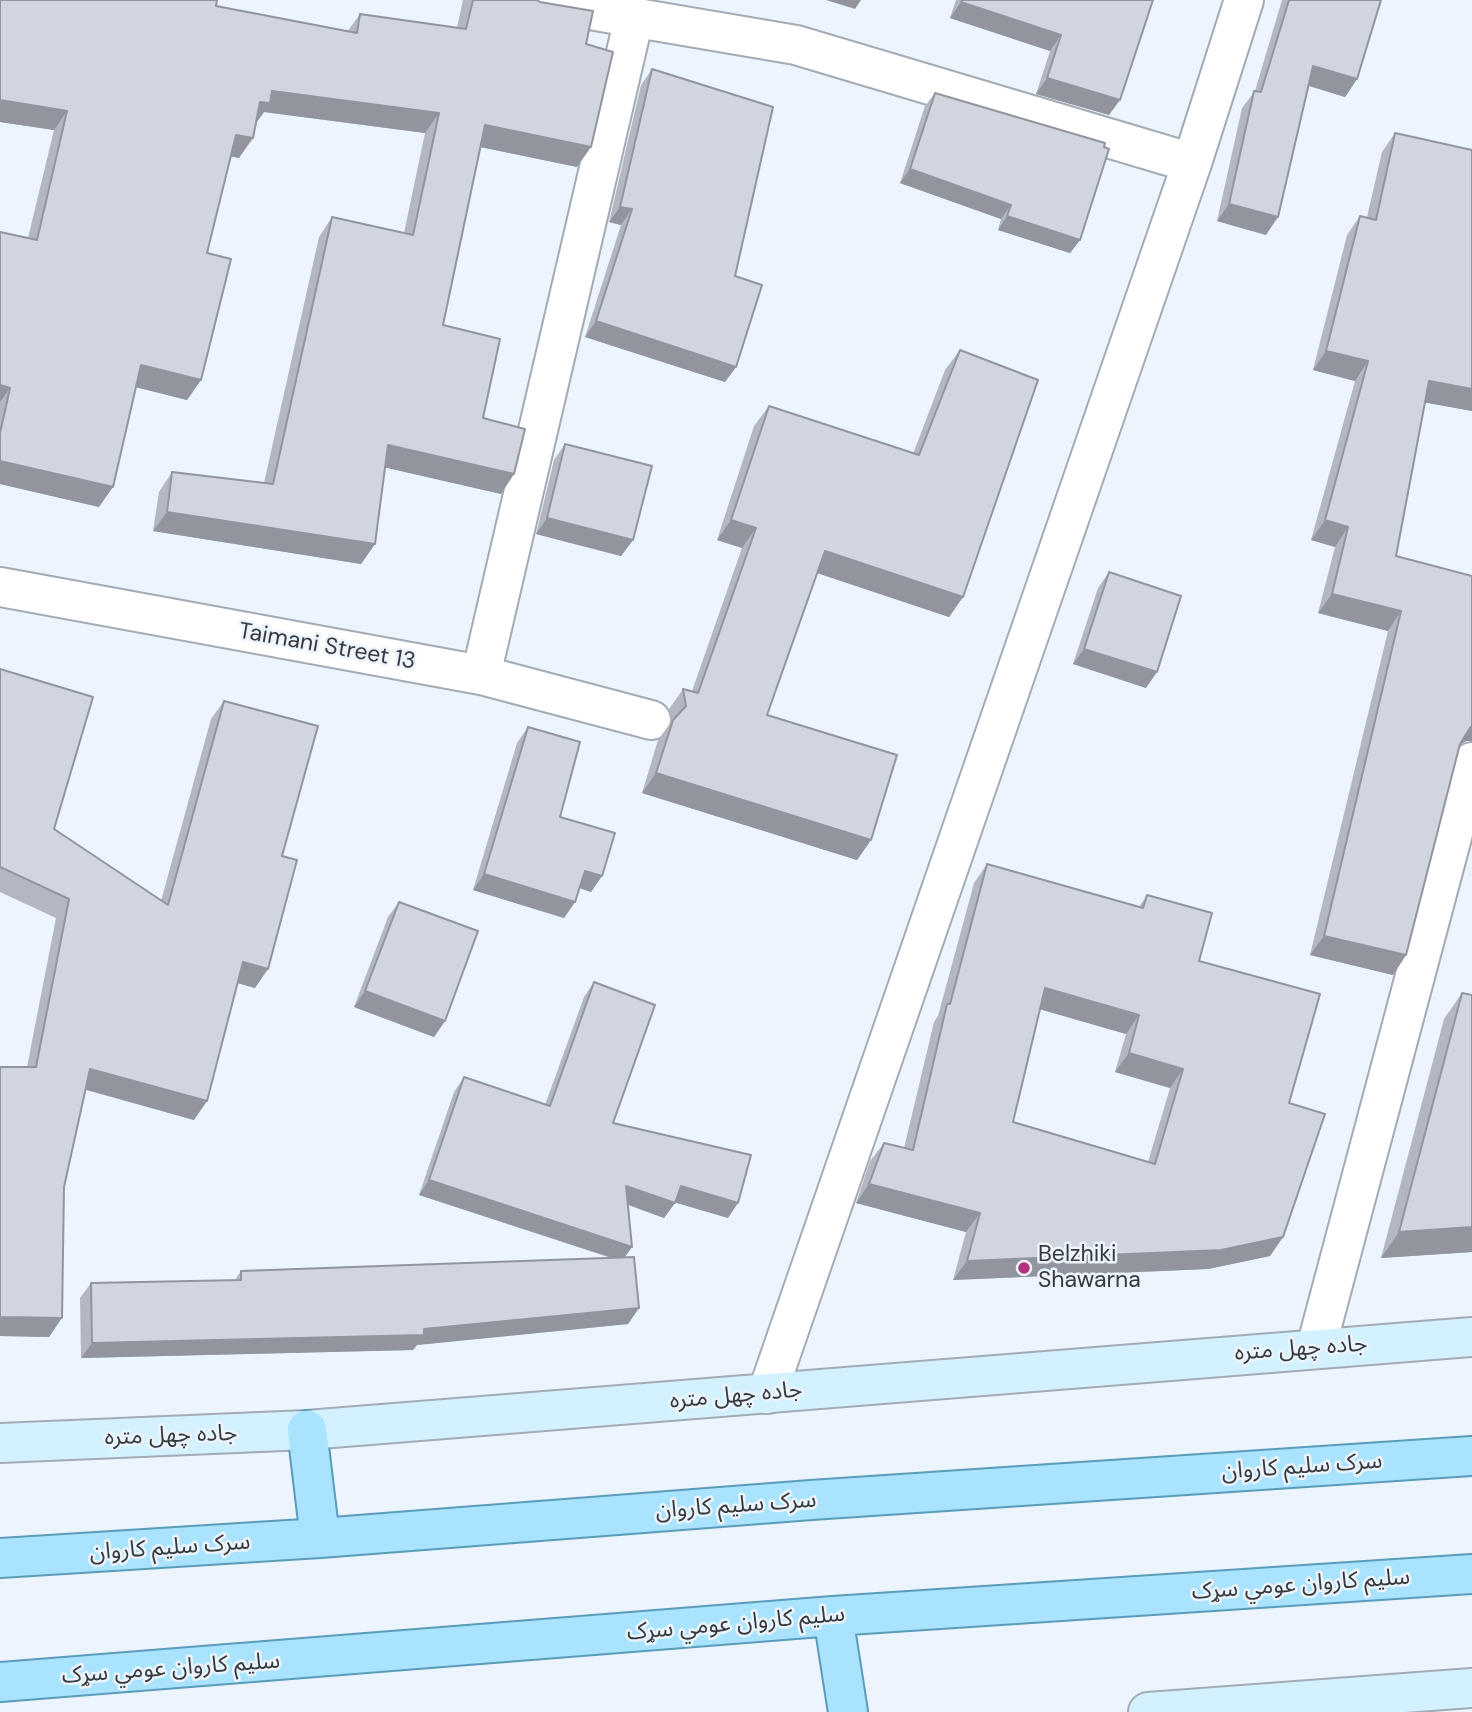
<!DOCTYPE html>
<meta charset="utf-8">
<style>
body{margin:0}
canvas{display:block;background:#ecf4fd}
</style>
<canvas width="1472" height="1712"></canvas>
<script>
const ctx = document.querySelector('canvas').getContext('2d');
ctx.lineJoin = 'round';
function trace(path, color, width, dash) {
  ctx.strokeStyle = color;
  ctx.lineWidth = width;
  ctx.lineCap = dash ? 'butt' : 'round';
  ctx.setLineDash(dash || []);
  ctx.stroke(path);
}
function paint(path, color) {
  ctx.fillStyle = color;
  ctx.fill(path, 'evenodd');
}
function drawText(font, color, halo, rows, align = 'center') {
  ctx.font = font + ' "DM Sans","Noto Sans Arabic",sans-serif';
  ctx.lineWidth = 5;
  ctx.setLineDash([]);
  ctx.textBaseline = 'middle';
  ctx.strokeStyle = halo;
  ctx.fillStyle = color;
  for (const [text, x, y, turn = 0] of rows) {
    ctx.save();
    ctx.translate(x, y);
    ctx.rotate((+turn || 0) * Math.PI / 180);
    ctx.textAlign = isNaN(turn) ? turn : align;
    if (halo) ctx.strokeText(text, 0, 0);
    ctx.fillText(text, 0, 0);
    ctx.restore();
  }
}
const street = new Path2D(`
 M 531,0 L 796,45 L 1192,163
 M 0,587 L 481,675 L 651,720
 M 481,675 L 634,18
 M 1316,1348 L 1472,762
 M 767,1394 L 1192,163 L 1244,0`);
const secondary = new Path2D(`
 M 0,1443 L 307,1430 L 1472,1337
 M 1148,1712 L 1472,1688`);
const primary = new Path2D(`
 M 307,1430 L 320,1538
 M 0,1558 L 320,1538 L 811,1500 L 1472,1456
 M 833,1616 L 848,1712
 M 0,1682 L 833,1616 L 1472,1574`);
trace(street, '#a3abb4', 42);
trace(secondary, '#a3abb4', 42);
trace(primary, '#5b9cbb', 42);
trace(street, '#fff', 38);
trace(secondary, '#d4f1ff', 38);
trace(primary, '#a9e3fe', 38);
paint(new Path2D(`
 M 0,0 L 216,6 L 347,32 L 360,14 L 457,28 L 463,0 L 537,0 L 586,44 L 577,167 L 480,147 L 443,325 L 483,418 L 514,474 L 501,494 L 385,467 L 375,544 L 361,564 L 153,531 L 159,492 L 172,472 L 264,483 L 319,237 L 332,217 L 404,233 L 425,133 L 264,112 L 256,123 L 239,158 L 231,156 L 207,253 L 201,380 L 187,400 L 136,387 L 99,507 L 0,484 L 0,232 L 28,238 L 54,130 L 0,122 Z
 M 956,0 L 1153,0 L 1109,115 L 1036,94 L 1050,51 L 950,18 Z
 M 1282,0 L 1381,0 L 1357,79 L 1345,97 L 1308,86 L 1266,235 L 1217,221 L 1242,108 L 1255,91 Z
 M 652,69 L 735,276 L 736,367 L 725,382 L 585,337 L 621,225 L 609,222 L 641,85 Z
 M 935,93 L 1080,240 L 1070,253 L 998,230 L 1001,219 L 900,183 L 925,106 Z
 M 1395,133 L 1472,150 L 1472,411 L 1425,402 L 1396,556 L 1466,741 L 1460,745 L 1406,955 L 1393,975 L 1310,955 L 1388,631 L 1318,613 L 1335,547 L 1311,540 L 1355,381 L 1313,370 L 1347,235 L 1360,216 L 1367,217 L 1382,152 Z
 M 960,350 L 963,597 L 949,617 L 817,573 L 767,715 L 871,840 L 857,860 L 642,793 L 658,740 L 671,722 L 669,709 L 683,689 L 692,691 L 742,548 L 717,540 L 754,426 L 769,406 L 913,454 L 945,370 Z
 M 565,444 L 633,540 L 621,556 L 536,534 L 554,460 Z
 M 1109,572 L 1146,688 L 1073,664 L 1098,588 Z
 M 0,669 L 54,829 L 161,901 L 211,719 L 224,701 L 282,856 L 255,988 L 238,983 L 194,1120 L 86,1090 L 64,1187 L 49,1337 L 0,1336 L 0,1067 L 27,1067 L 56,918 L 0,892 Z
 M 528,727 L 560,817 L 602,876 L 591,892 L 579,888 L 575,902 L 564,918 L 473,890 L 517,743 Z
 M 987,864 L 1139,907 L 1147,895 L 1199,961 L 1289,1103 L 1283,1237 L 1270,1256 L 1208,1269 L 953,1280 L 966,1232 L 856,1203 L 870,1161 L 884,1143 L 904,1148 L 934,1022 L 938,1016 L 974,883 ZM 1040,1009 L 1126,1034 L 1115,1072 L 1170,1088 L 1148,1162 L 1013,1122 Z
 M 399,902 L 445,1021 L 434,1037 L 354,1007 L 388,917 Z
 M 594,982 L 613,1123 L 728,1218 L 675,1202 L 664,1218 L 628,1205 L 625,1257 L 639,1308 L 628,1324 L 417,1345 L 413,1350 L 81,1358 L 80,1298 L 91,1283 L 235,1280 L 241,1271 L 611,1258 L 419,1195 L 454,1092 L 464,1077 L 545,1105 L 584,997 Z
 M 1462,993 L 1472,1252 L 1381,1258 L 1444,1019 Z`), '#b4b7c1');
paint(new Path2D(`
 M 826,0 L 861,0 L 855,9 Z
 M 961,2 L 1061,35 L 1050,51 L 950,18 Z
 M 1313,66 L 1357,79 L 1345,97 L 1301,83 Z
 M 1047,78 L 1120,100 L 1109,115 L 1036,94 Z
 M 272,91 L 439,113 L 425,133 L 264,112 L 256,123 L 260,102 Z
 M 0,100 L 67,111 L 54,130 L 0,122 Z
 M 485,125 L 591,147 L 577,167 L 471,145 Z
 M 236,135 L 253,138 L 239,158 L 222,155 Z
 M 910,169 L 1011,205 L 1001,219 L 900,183 Z
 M 1229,204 L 1278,217 L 1266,235 L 1217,221 Z
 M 620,207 L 632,209 L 621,225 L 609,222 Z
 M 1007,216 L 1080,240 L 1070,253 L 998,230 Z
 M 596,321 L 736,367 L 725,382 L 585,337 Z
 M 1326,351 L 1368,361 L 1355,381 L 1313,370 Z
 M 141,365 L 201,380 L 187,400 L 127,385 Z
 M 1429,381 L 1472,389 L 1472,411 L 1416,401 Z
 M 0,385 L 10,388 L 0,402 Z
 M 388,445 L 514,474 L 501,494 L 374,465 Z
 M 0,461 L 113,487 L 99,507 L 0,484 Z
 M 167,512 L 375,544 L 361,564 L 153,531 Z
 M 547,518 L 633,540 L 621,556 L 536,534 Z
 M 731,520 L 756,528 L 742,548 L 717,540 Z
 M 1325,520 L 1348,527 L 1335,547 L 1311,540 Z
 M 825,551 L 963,597 L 949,617 L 811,571 Z
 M 1332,594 L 1401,611 L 1388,631 L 1318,613 Z
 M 1084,649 L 1157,672 L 1146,688 L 1073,664 Z
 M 1472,726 L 1472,741 L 1466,741 L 1456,747 L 1470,728 Z
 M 656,773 L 871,840 L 857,860 L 642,793 Z
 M 585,871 L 602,876 L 591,892 L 574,886 Z
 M 484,874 L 575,902 L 564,918 L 473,890 Z
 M 1324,936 L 1406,955 L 1393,975 L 1310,955 Z
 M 243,962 L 268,969 L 255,988 L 230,981 Z
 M 1045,988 L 1139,1015 L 1126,1034 L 1032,1007 Z
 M 365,991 L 445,1021 L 434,1037 L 354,1007 Z
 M 1129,1053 L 1183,1069 L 1170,1088 L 1115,1072 Z
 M 90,1069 L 207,1101 L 194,1120 L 77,1087 Z
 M 429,1180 L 632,1247 L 622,1261 L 419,1195 Z
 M 869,1184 L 980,1213 L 966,1232 L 856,1203 Z
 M 626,1186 L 675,1203 L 664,1218 L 616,1200 Z
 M 681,1186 L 738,1203 L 728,1218 L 670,1201 Z
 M 1472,1227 L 1472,1252 L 1381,1258 L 1399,1232 Z
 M 1283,1237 L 1270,1256 L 1208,1269 L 953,1280 L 967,1261 Z
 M 639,1308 L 628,1324 L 417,1345 L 413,1350 L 81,1358 L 92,1343 L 424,1329 Z
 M 0,1317 L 62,1318 L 49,1337 L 0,1336 Z`), '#92959d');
const building = new Path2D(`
 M 0,0 L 217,0 L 216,6 L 357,33 L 360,14 L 466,29 L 473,0 L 537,0 L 540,2 L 593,11 L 586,44 L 613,52 L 591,147 L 485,125 L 443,325 L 500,339 L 483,418 L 525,429 L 514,474 L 388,445 L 375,544 L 167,512 L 172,472 L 273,484 L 332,217 L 413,235 L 439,113 L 272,91 L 270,103 L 260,102 L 253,138 L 236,135 L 207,253 L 231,259 L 201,380 L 141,365 L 113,487 L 0,461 L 0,433 L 10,388 L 0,385 L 0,232 L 37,240 L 67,111 L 0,100 Z
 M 962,0 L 1153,0 L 1120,100 L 1047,78 L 1061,35 L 961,2 Z
 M 1289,0 L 1381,0 L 1357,79 L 1313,66 L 1278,217 L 1229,204 L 1254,91 L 1261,92 Z
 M 652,69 L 773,107 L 735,276 L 762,285 L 736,367 L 596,321 L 632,209 L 620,207 Z
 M 935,93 L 1105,143 L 1104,147 L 1109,149 L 1080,240 L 1007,216 L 1011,205 L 910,169 Z
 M 1395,133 L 1472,150 L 1472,389 L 1429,381 L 1396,556 L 1472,576 L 1472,726 L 1470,728 L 1460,744 L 1406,955 L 1324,936 L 1401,611 L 1332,594 L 1348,527 L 1325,520 L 1368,361 L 1326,351 L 1360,216 L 1376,220 Z
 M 960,350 L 1038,380 L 963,597 L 825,551 L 767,715 L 897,755 L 871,840 L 656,773 L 673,720 L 686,706 L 683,689 L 698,693 L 756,528 L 731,520 L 769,406 L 919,455 Z
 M 565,444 L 652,466 L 633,540 L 547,518 Z
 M 1109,572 L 1181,596 L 1157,672 L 1084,649 Z
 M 0,669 L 93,697 L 54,829 L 168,905 L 224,701 L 318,726 L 282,856 L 297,860 L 268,969 L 243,962 L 207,1101 L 90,1069 L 64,1187 L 62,1318 L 0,1317 L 0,1067 L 36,1067 L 69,899 L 0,867 Z
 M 528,727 L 580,742 L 560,817 L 615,833 L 602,876 L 585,871 L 575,902 L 484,874 Z
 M 987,864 L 1143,908 L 1147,895 L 1212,913 L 1199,961 L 1320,994 L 1289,1103 L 1325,1114 L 1283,1237 L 1221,1250 L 967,1261 L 980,1213 L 869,1184 L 884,1143 L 913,1150 L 947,1004 L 950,1004 ZM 1045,988 L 1139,1015 L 1129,1053 L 1183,1069 L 1155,1164 L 1013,1122 Z
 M 399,902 L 478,931 L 445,1021 L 365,991 Z
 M 594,982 L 655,1005 L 613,1123 L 751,1155 L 738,1203 L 681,1186 L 675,1203 L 626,1186 L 632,1247 L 429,1180 L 464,1077 L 550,1106 Z
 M 1462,993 L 1472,995 L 1472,1227 L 1399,1232 Z
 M 634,1257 L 639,1308 L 424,1329 L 424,1335 L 92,1343 L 91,1283 L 241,1280 L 241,1271 Z`);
paint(building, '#d1d5e0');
trace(building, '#92959d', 2);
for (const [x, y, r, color] of [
 [1024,1268,7,"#b3327e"]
]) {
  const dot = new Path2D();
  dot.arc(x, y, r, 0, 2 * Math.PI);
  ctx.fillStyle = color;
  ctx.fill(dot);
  trace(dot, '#ecf4fd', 2.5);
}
drawText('23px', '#373b3e', '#ecf4fd', [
 ["Taimani Street 13",327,647,10],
 ["جاده چهل متره",1301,1349,-4],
 ["جاده چهل متره",736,1396,-5],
 ["جاده چهل متره",171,1436,-2],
 ["سرک سلیم کاروان",1302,1467,-4],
 ["سرک سلیم کاروان",736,1506,-4],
 ["سرک سلیم کاروان",170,1548,-4],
 ["سلیم کاروان عومي سړک",1301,1585,-4],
 ["سلیم کاروان عومي سړک",736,1624,-5],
 ["سلیم کاروان عومي سړک",171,1669,-4]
]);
drawText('23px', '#373b3e', '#ecf4fd', [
 ["Belzhiki",1038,1255],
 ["Shawarna",1038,1281]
], 'left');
</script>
